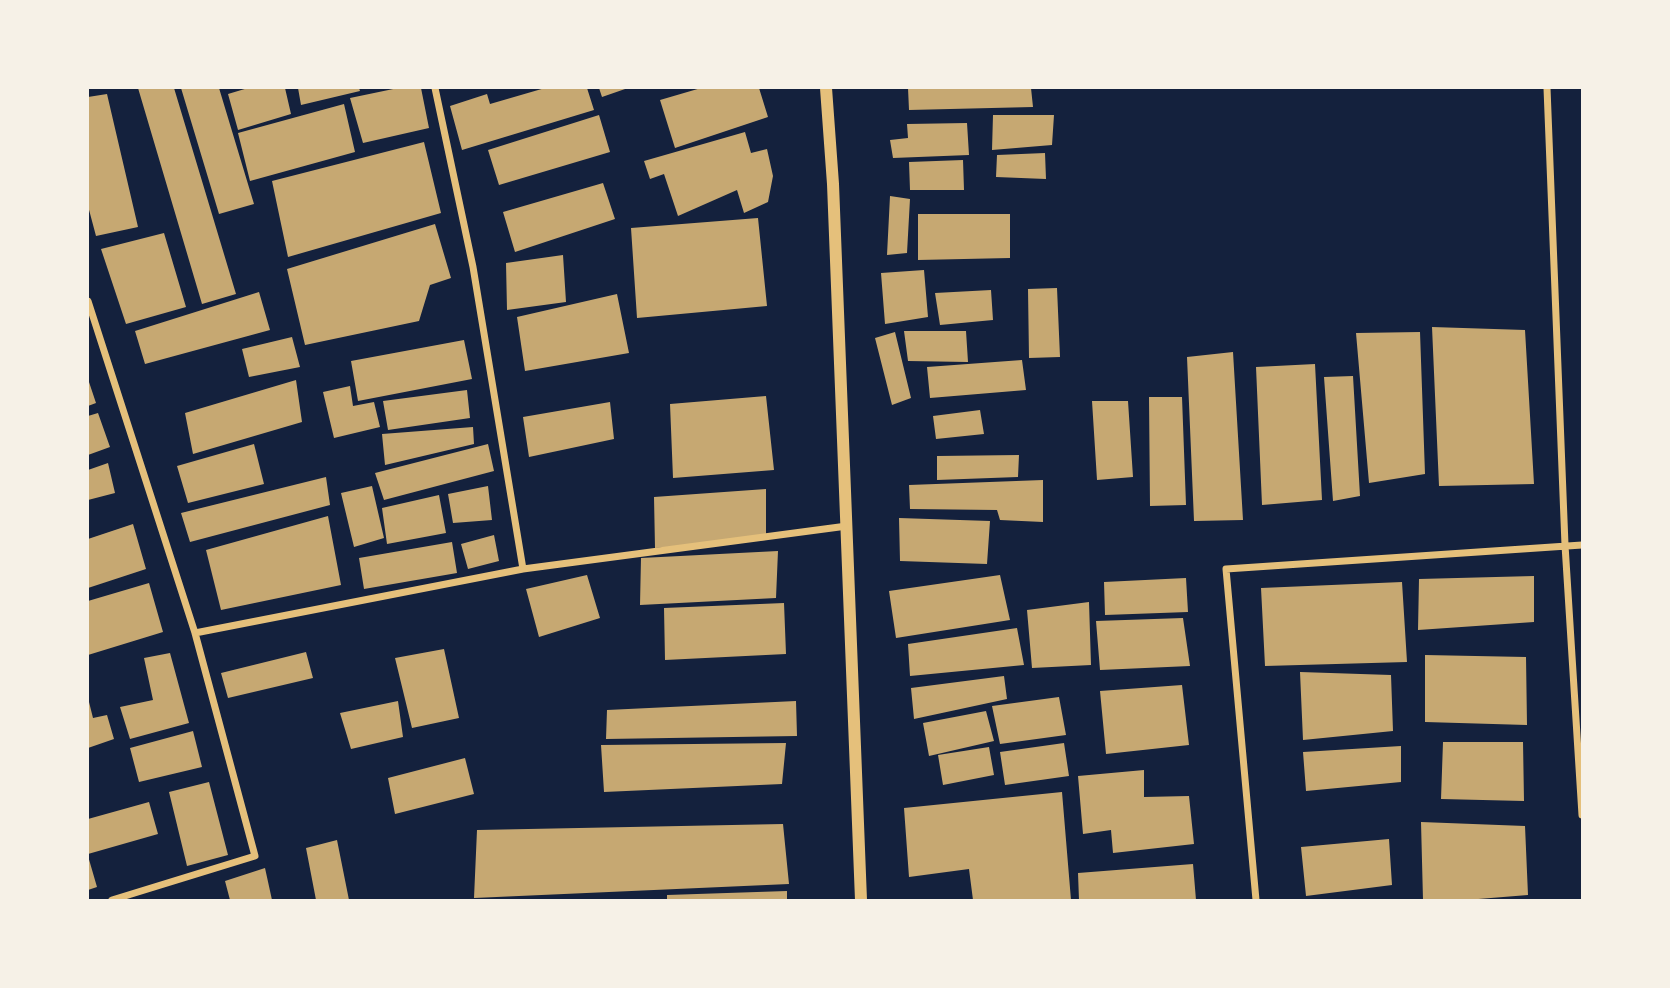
<!DOCTYPE html>
<style>
body{margin:0}
#map{position:relative;width:1670px;height:988px;overflow:hidden;background:#14213d;font-family:Ubuntu,sans-serif}
canvas{display:block}
.frame{position:absolute;inset:0;border:89px solid #f6f1e7;pointer-events:none}
</style>
<div id="map">
<canvas width="1670" height="988"></canvas>
<div class="frame"></div>
</div>
<script>
const ctx = document.querySelector('canvas').getContext('2d');
ctx.lineJoin = 'round';
function paint(path, color) {
  ctx.fillStyle = color;
  ctx.fill(path, 'evenodd');
}
function trace(path, color, width, dash) {
  ctx.strokeStyle = color;
  ctx.lineWidth = width;
  ctx.lineCap = dash ? 'butt' : 'round';
  ctx.setLineDash(dash || []);
  ctx.stroke(path);
}
paint(new Path2D(`
 M 138,88 L 174,88 L 236,294 L 202,304 Z
 M 181,88 L 219,88 L 254,204 L 219,214 Z
 M 248,88 L 285,88 L 291,114 L 238,130 L 228,94 Z
 M 298,88 L 359,88 L 360,91 L 301,105 Z
 M 398,88 L 421,88 L 429,128 L 363,143 L 350,98 Z
 M 545,88 L 587,88 L 594,110 L 462,150 L 450,106 L 487,94 L 490,104 Z
 M 599,88 L 628,88 L 602,97 Z
 M 701,88 L 759,88 L 768,117 L 675,148 L 660,100 Z
 M 908,88 L 1031,88 L 1033,107 L 909,110 Z
 M 107,94 L 138,227 L 96,236 L 88,206 L 88,97 Z
 M 344,104 L 355,152 L 250,181 L 238,133 Z
 M 599,115 L 610,152 L 499,185 L 488,150 Z
 M 993,115 L 1054,115 L 1052,145 L 992,150 Z
 M 967,123 L 969,155 L 893,158 L 890,140 L 908,138 L 907,124 Z
 M 745,132 L 751,153 L 767,149 L 773,176 L 768,202 L 744,213 L 737,190 L 678,216 L 664,174 L 650,179 L 644,161 Z
 M 424,142 L 441,213 L 288,257 L 272,181 Z
 M 1045,153 L 1046,179 L 996,177 L 997,155 Z
 M 963,160 L 964,190 L 910,190 L 909,162 Z
 M 603,183 L 615,219 L 515,252 L 503,212 Z
 M 890,196 L 910,199 L 907,253 L 887,255 Z
 M 918,214 L 1010,214 L 1010,258 L 918,260 Z
 M 758,218 L 767,306 L 637,318 L 631,228 Z
 M 435,224 L 451,278 L 430,285 L 419,321 L 305,345 L 287,269 Z
 M 164,233 L 186,307 L 126,324 L 101,249 Z
 M 563,255 L 566,302 L 507,310 L 506,263 Z
 M 924,270 L 928,317 L 885,324 L 881,273 Z
 M 1057,288 L 1060,357 L 1029,358 L 1028,289 Z
 M 991,290 L 993,320 L 940,325 L 935,293 Z
 M 259,292 L 270,330 L 145,364 L 135,331 Z
 M 617,294 L 629,353 L 525,371 L 517,317 Z
 M 1432,327 L 1525,330 L 1534,484 L 1439,486 Z
 M 904,331 L 966,331 L 968,362 L 908,361 Z
 M 895,332 L 911,398 L 892,405 L 875,338 Z
 M 1420,332 L 1425,474 L 1369,483 L 1356,333 Z
 M 292,337 L 300,367 L 249,377 L 242,349 Z
 M 464,340 L 472,379 L 358,401 L 351,361 Z
 M 1233,352 L 1243,520 L 1194,521 L 1187,357 Z
 M 1022,360 L 1026,390 L 930,398 L 927,367 Z
 M 1315,364 L 1322,500 L 1262,505 L 1256,367 Z
 M 1353,376 L 1360,496 L 1333,501 L 1324,377 Z
 M 88,379 L 96,403 L 88,406 Z
 M 296,380 L 302,422 L 193,454 L 185,413 Z
 M 350,386 L 353,406 L 374,402 L 380,427 L 334,438 L 323,392 Z
 M 467,390 L 470,418 L 388,430 L 383,401 Z
 M 766,396 L 774,470 L 673,478 L 670,404 Z
 M 1149,397 L 1182,397 L 1186,505 L 1150,506 Z
 M 1092,401 L 1128,401 L 1133,477 L 1097,480 Z
 M 610,402 L 614,439 L 529,457 L 523,417 Z
 M 980,410 L 984,434 L 936,439 L 933,416 Z
 M 98,413 L 110,447 L 88,455 L 88,416 Z
 M 473,427 L 474,444 L 385,465 L 382,434 Z
 M 254,444 L 264,484 L 188,503 L 177,466 Z
 M 488,444 L 494,471 L 384,500 L 375,473 Z
 M 1019,455 L 1018,477 L 937,480 L 937,456 Z
 M 108,463 L 115,493 L 88,500 L 88,470 Z
 M 326,477 L 330,505 L 190,542 L 181,513 Z
 M 1043,480 L 1043,522 L 1000,520 L 997,510 L 910,509 L 909,485 Z
 M 372,486 L 384,538 L 354,547 L 341,493 Z
 M 488,486 L 492,520 L 453,523 L 448,494 Z
 M 766,489 L 766,540 L 655,548 L 654,497 Z
 M 439,495 L 446,533 L 387,544 L 382,508 Z
 M 328,516 L 341,585 L 221,610 L 206,550 Z
 M 899,518 L 990,521 L 987,564 L 900,561 Z
 M 133,524 L 146,569 L 88,588 L 88,539 Z
 M 494,535 L 499,561 L 468,569 L 461,544 Z
 M 452,542 L 457,573 L 364,589 L 359,558 Z
 M 778,551 L 776,598 L 640,605 L 641,558 Z
 M 587,575 L 600,618 L 539,637 L 526,589 Z
 M 1000,575 L 1010,620 L 896,638 L 889,591 Z
 M 1534,576 L 1534,622 L 1418,630 L 1419,579 Z
 M 1186,578 L 1188,612 L 1105,615 L 1104,582 Z
 M 1402,582 L 1407,662 L 1265,666 L 1261,588 Z
 M 149,583 L 163,632 L 88,655 L 88,601 Z
 M 1089,602 L 1091,665 L 1032,668 L 1027,610 Z
 M 784,603 L 786,654 L 665,660 L 664,608 Z
 M 1183,618 L 1190,666 L 1100,670 L 1096,621 Z
 M 1017,628 L 1024,665 L 910,676 L 908,644 Z
 M 444,649 L 459,718 L 412,728 L 395,658 Z
 M 306,652 L 313,678 L 228,698 L 221,673 Z
 M 170,653 L 189,723 L 130,739 L 120,707 L 153,700 L 144,658 Z
 M 1425,655 L 1526,657 L 1527,725 L 1425,722 Z
 M 1300,672 L 1391,675 L 1393,731 L 1303,740 Z
 M 1004,676 L 1007,699 L 914,719 L 911,688 Z
 M 1182,685 L 1189,745 L 1106,754 L 1100,691 Z
 M 1059,697 L 1066,735 L 1000,744 L 992,706 Z
 M 88,698 L 93,718 L 107,715 L 114,739 L 88,748 Z
 M 398,701 L 403,737 L 351,749 L 340,713 Z
 M 796,701 L 797,736 L 606,739 L 607,710 Z
 M 986,711 L 994,741 L 929,756 L 923,723 Z
 M 193,731 L 202,767 L 139,782 L 130,748 Z
 M 1443,742 L 1523,742 L 1524,801 L 1441,799 Z
 M 786,743 L 782,784 L 604,792 L 601,745 Z
 M 1064,743 L 1069,776 L 1005,785 L 1000,752 Z
 M 1401,746 L 1401,782 L 1306,791 L 1303,752 Z
 M 989,747 L 994,775 L 943,785 L 938,755 Z
 M 465,758 L 474,794 L 395,814 L 388,778 Z
 M 1144,770 L 1144,797 L 1189,796 L 1194,844 L 1113,853 L 1111,830 L 1083,834 L 1078,776 Z
 M 209,782 L 228,855 L 187,866 L 169,792 Z
 M 1062,792 L 1071,900 L 973,900 L 969,869 L 909,877 L 904,808 Z
 M 149,802 L 158,834 L 88,854 L 88,819 Z
 M 1421,822 L 1525,826 L 1528,895 L 1466,900 L 1423,900 Z
 M 783,824 L 789,884 L 474,898 L 477,830 Z
 M 1389,839 L 1392,885 L 1306,896 L 1301,847 Z
 M 337,840 L 349,900 L 316,900 L 306,848 Z
 M 88,856 L 97,887 L 88,890 Z
 M 1193,864 L 1196,900 L 1079,900 L 1078,873 Z
 M 265,868 L 272,900 L 230,900 L 225,881 Z
 M 787,891 L 787,900 L 667,900 L 667,895 Z`), '#c6a872');
trace(new Path2D(`
 M 435,88 L 473,267 L 523,569
 M 1547,88 L 1565,545 L 1582,815
 M 88,301 L 195,633 L 255,856 L 112,900
 M 195,633 L 523,569 L 847,526
 M 1256,900 L 1226,569 L 1582,545`), '#e5c07b', 7);
trace(new Path2D(`
 M 826,88 L 833,184 L 861,900`), '#e5c07b', 12);
</script>
